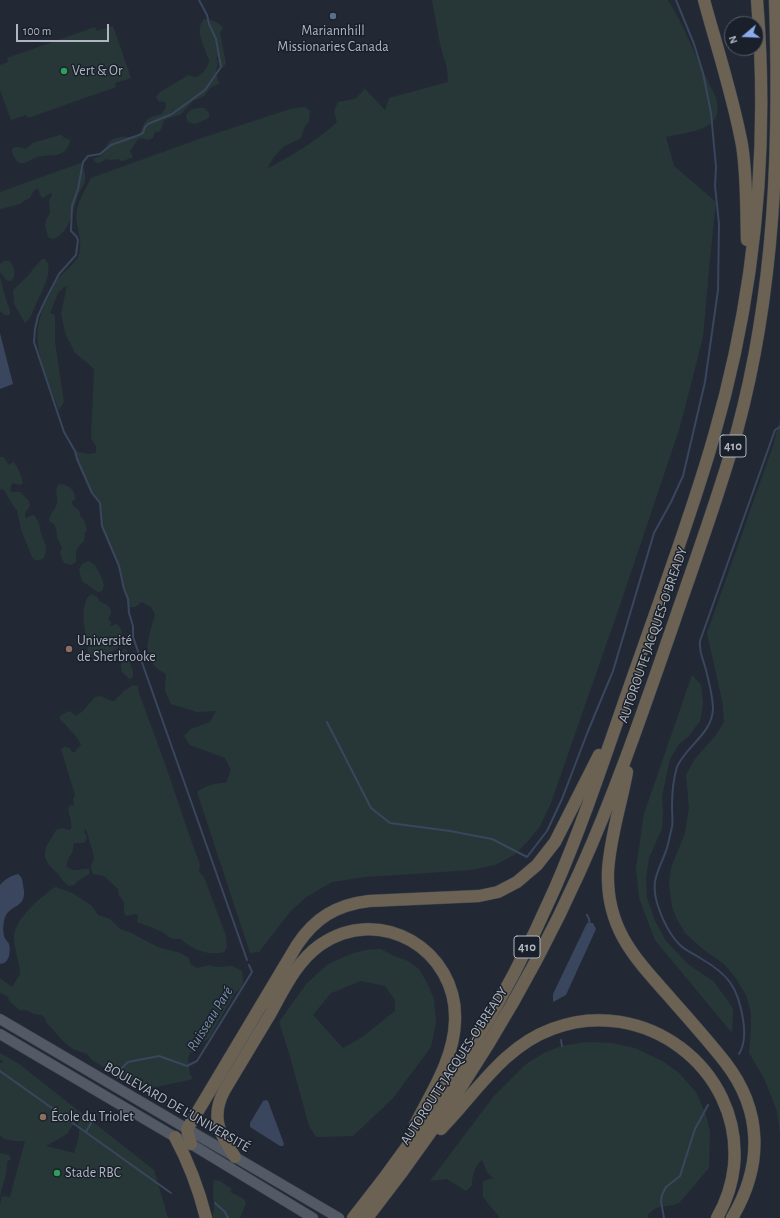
<!DOCTYPE html>
<meta charset="utf-8">
<style>
body{margin:0}
#map{position:relative;width:780px;height:1218px;overflow:hidden;background:#222935;font-family:"Alegreya Sans",sans-serif}
canvas{display:block}
.north{position:absolute;left:724px;top:16px;width:40px;height:40px;box-sizing:border-box;background:#1a202a;border:1px solid #565c67;border-radius:50%;rotate:251deg;font-size:11px;font-weight:700;line-height:16px;text-align:center;color:#afb6c2}
.north::after{content:'';display:block;margin:auto;width:14px;height:18px;background:#8aaced;clip-path:polygon(50% 0,100% 100%,50% 72%,0 100%)}
.scale{position:absolute;left:16px;top:24px;width:93px;height:18px;box-sizing:border-box;border:2px solid #afb6c2;border-top:0;padding-left:5px;font-size:12px;line-height:14px;white-space:nowrap;color:#afb6c2;-webkit-text-stroke:3px #1a202a;paint-order:stroke}
</style>
<div id="map">
<canvas width="780" height="1218"></canvas>
<div class="north">N</div>
<div class="scale">100 m</div>
</div>
<script>
const ctx = document.querySelector('canvas').getContext('2d');
ctx.lineJoin = 'round';
function paint(path, color) {
  ctx.fillStyle = color;
  ctx.fill(path, 'evenodd');
}
function trace(path, color, width, dash) {
  ctx.strokeStyle = color;
  ctx.lineWidth = width;
  ctx.lineCap = dash ? 'butt' : 'round';
  ctx.setLineDash(dash || []);
  ctx.stroke(path);
}
function drawText(font, color, halo, rows, align = 'center') {
  ctx.font = font + ' "Alegreya Sans",sans-serif';
  ctx.lineWidth = 3;
  ctx.setLineDash([]);
  ctx.textBaseline = 'middle';
  ctx.strokeStyle = halo;
  ctx.fillStyle = color;
  for (const [text, x, y, turn = 0] of rows) {
    ctx.save();
    ctx.translate(x, y);
    ctx.rotate((+turn || 0) * Math.PI / 180);
    ctx.textAlign = isNaN(turn) ? turn : align;
    if (halo) ctx.strokeText(text, 0, 0);
    ctx.fillText(text, 0, 0);
    ctx.restore();
  }
}
paint(new Path2D(`
 M 432,0 L 668,0 L 679,19 L 716,98 C 717,103 718,109 717,114 C 712,132 681,133 666,137 L 674,166 L 716,202 L 709,269 L 703,337 L 679,430 L 622,599 L 551,803 L 540,826 L 529,840 L 514,855 L 495,865 L 472,870 L 365,877 L 332,882 L 306,897 L 289,913 L 259,952 L 250,953 L 197,792 C 207,785 214,783 226,783 L 231,770 L 225,758 L 190,745 L 184,736 L 191,729 L 210,722 L 216,711 L 197,712 L 171,704 L 165,691 L 166,674 C 163,672 158,670 156,667 C 140,652 151,632 155,614 L 151,607 L 142,602 L 135,607 L 129,607 L 128,599 L 124,589 L 119,566 L 102,526 L 100,503 L 92,493 L 77,459 L 75,451 L 88,454 L 96,453 L 96,446 L 91,438 L 94,370 L 90,365 L 75,353 L 66,335 L 61,314 L 67,285 L 58,293 L 50,313 L 55,315 L 55,342 L 64,402 L 59,410 C 50,385 32,348 39,322 C 42,309 50,294 56,282 C 61,272 76,265 79,254 C 82,242 79,236 77,224 C 74,208 83,193 91,178 L 199,139 L 290,109 L 305,107 L 310,111 L 309,121 L 304,128 L 301,138 L 283,147 L 273,158 L 267,169 C 292,155 316,142 337,122 L 334,111 L 338,102 L 355,99 L 365,89 L 385,110 L 389,98 L 448,82 L 447,69 L 440,44 Z
 M 204,19 C 210,19 221,23 223,28 L 220,33 L 226,63 L 224,67 L 222,67 L 219,65 L 218,57 L 216,57 C 220,63 216,67 216,74 L 218,79 L 219,84 L 210,88 L 204,96 L 193,101 L 181,114 L 164,120 L 161,129 L 159,132 L 155,132 L 153,138 L 147,140 L 142,138 L 138,139 L 130,151 L 133,157 L 123,161 L 121,161 L 119,159 L 111,160 L 106,159 L 99,163 L 95,162 L 93,159 L 101,156 L 109,142 L 113,139 L 121,137 L 138,137 C 142,132 142,125 147,120 C 155,113 162,119 166,106 L 165,102 L 158,101 L 156,97 L 160,92 L 189,75 C 190,76 194,77 196,77 C 202,76 210,65 209,59 C 206,55 206,52 204,47 C 201,37 196,29 204,19 Z
 M 113,26 L 131,78 L 115,83 L 116,87 L 28,118 L 26,115 L 11,120 L 0,90 L 0,65 L 8,62 L 7,58 L 95,27 L 97,31 Z
 M 204,108 L 209,113 L 209,118 L 195,124 L 188,122 L 186,117 C 188,108 195,108 204,108 Z
 M 60,135 L 62,135 L 64,138 L 68,139 L 70,141 C 65,160 52,153 37,157 C 28,160 21,169 15,158 C 13,155 12,153 12,149 L 15,147 L 19,147 L 25,149 L 27,148 L 33,143 Z
 M 81,163 C 84,168 86,175 85,181 C 84,186 80,190 78,195 C 74,208 68,237 52,239 L 48,237 L 45,226 L 46,220 L 50,213 L 49,200 L 52,195 L 51,193 L 43,198 L 41,196 L 38,189 L 36,189 L 33,192 L 30,198 L 22,202 L 20,204 L 0,209 L 0,192 Z
 M 42,259 L 45,259 C 55,269 41,293 36,304 C 33,311 31,318 25,323 L 14,304 L 13,290 L 29,275 L 32,270 Z
 M 3,261 L 10,261 C 14,267 18,277 10,281 L 6,280 L 0,272 L 0,265 Z
 M 0,277 L 4,293 L 10,311 L 10,315 L 5,315 L 0,311 Z
 M 780,419 L 780,1134 L 777,1111 L 764,1078 L 749,1053 L 751,1028 L 751,1013 L 746,995 L 735,977 L 724,964 L 704,950 L 685,933 L 677,919 L 672,907 L 669,882 L 671,868 L 685,833 L 689,808 L 686,775 L 694,760 L 716,735 L 724,722 L 723,705 L 707,633 L 773,446 Z
 M 0,457 L 3,457 L 9,465 L 13,462 C 19,467 21,476 23,483 L 20,485 L 12,483 L 10,490 L 12,492 L 20,492 L 29,501 L 30,506 L 25,513 L 25,517 L 26,518 L 30,516 L 34,515 C 36,518 38,521 39,524 C 40,527 39,530 41,533 C 44,544 49,546 44,558 C 39,561 35,562 32,557 L 21,529 L 17,510 L 14,507 L 4,490 L 0,489 Z
 M 59,484 C 68,484 76,490 75,500 L 72,501 C 71,509 81,507 80,515 L 85,522 L 87,531 L 85,532 L 84,541 L 78,547 L 76,552 L 76,562 L 71,565 L 64,563 L 60,554 L 62,548 L 57,537 L 56,528 L 54,524 L 49,521 C 49,513 56,510 57,503 C 59,495 53,492 59,484 Z
 M 88,561 L 95,565 L 101,576 L 104,585 L 102,591 L 98,592 L 82,581 L 79,570 L 82,564 Z
 M 91,594 L 97,597 L 100,602 C 109,604 115,611 108,619 L 111,622 L 110,626 L 117,624 C 120,627 122,630 122,635 C 122,647 118,649 108,653 C 103,655 98,657 93,659 L 89,655 C 87,641 77,604 91,594 Z
 M 124,649 L 126,649 C 129,653 127,654 128,658 C 130,665 134,670 133,677 L 130,679 C 123,674 119,670 122,662 L 119,656 L 121,651 Z
 M 692,675 L 701,685 L 703,704 L 700,721 L 688,737 L 679,744 L 670,759 L 662,796 L 663,813 L 662,829 L 649,858 L 646,879 L 647,898 L 655,921 L 666,941 L 689,965 L 713,981 L 726,998 L 733,1009 L 732,1033 L 655,940 L 639,898 L 636,868 L 644,814 Z
 M 133,685 L 138,686 L 139,693 L 164,761 L 192,843 L 199,861 L 200,865 L 199,870 L 200,873 L 204,877 L 226,936 L 227,947 L 224,952 C 209,956 192,950 181,939 C 166,939 170,935 158,930 C 151,927 144,925 137,922 L 138,916 L 136,914 L 126,916 L 124,912 L 124,902 L 119,895 L 118,889 L 104,876 L 93,874 L 92,872 L 91,866 L 94,859 L 93,853 L 86,829 L 84,832 L 87,837 L 86,840 L 83,843 L 74,843 C 73,845 73,848 73,850 C 71,857 66,859 67,867 C 76,874 81,867 89,869 L 89,874 L 79,880 L 74,885 L 69,886 L 63,881 L 59,875 L 49,865 L 45,858 L 45,854 L 46,847 L 56,830 L 62,828 L 69,830 L 71,829 C 73,820 67,815 69,806 L 74,805 L 73,799 L 75,795 L 61,749 L 64,747 L 70,748 L 72,752 L 75,752 L 76,750 L 81,745 L 78,739 L 64,723 L 62,722 L 60,719 L 60,716 L 69,711 L 71,712 L 76,716 L 83,711 L 95,697 C 104,694 106,701 114,701 L 124,691 Z
 M 55,887 L 70,892 L 77,896 L 92,906 L 98,915 L 110,919 L 120,929 L 131,933 L 158,947 L 180,953 L 189,958 L 190,964 L 197,968 L 210,965 L 216,967 L 232,966 L 242,971 L 243,983 L 241,988 L 234,994 L 209,1039 L 199,1043 L 193,1052 L 190,1053 L 188,1058 L 190,1074 L 193,1079 L 147,1089 L 136,1082 L 127,1081 L 109,1070 L 106,1067 L 103,1067 L 92,1060 L 90,1057 L 87,1054 L 73,1049 L 64,1042 L 55,1032 L 47,1023 L 45,1018 L 41,1015 L 34,1014 L 26,1010 L 20,1010 L 10,1002 L 7,996 L 0,993 L 0,978 L 12,987 L 20,974 L 20,970 C 19,961 13,944 14,936 C 16,917 41,897 55,887 Z
 M 381,949 L 394,956 L 408,961 L 419,969 L 427,983 L 434,999 L 436,1022 L 431,1047 L 393,1098 L 353,1136 L 316,1137 L 309,1126 L 289,1053 L 279,1022 L 306,984 L 328,964 L 351,954 L 366,950 ZM 361,981 L 385,986 L 395,1000 L 395,1011 L 361,1038 L 343,1048 L 313,1015 L 331,993 Z
 M 587,1042 L 612,1043 L 635,1048 L 664,1062 L 679,1073 L 696,1092 L 706,1115 L 710,1132 L 709,1168 L 679,1203 C 666,1209 659,1202 648,1215 L 648,1218 L 500,1218 L 483,1197 L 483,1181 L 493,1178 L 487,1172 L 482,1160 C 474,1166 472,1176 472,1185 L 466,1191 L 447,1179 L 430,1181 L 494,1096 L 526,1064 L 544,1053 L 561,1046 Z
 M 0,1053 L 19,1064 L 154,1170 L 168,1218 L 0,1218 L 0,1205 L 2,1196 L 10,1197 L 25,1141 L 14,1141 L 4,1139 L 0,1135 L 0,1063 L 4,1062 L 0,1059 ZM 76,1120 C 83,1128 77,1144 74,1153 L 46,1146 L 67,1134 Z
 M 0,1153 L 9,1155 L 11,1159 L 7,1162 L 6,1174 L 0,1196 Z
 M 214,1180 L 220,1181 L 232,1189 L 230,1192 L 244,1199 L 246,1203 L 240,1218 L 213,1218 C 212,1214 214,1212 214,1208 C 214,1199 212,1189 214,1180 Z`), '#273738');
paint(new Path2D(`
 M 0,333 L 13,384 L 0,389 Z
 M 18,874 C 23,878 22,880 23,885 C 29,911 8,902 4,921 C 3,925 3,932 4,936 C 5,940 8,941 9,944 C 11,952 9,964 0,964 L 0,885 C 4,880 12,875 18,874 Z
 M 587,923 L 593,923 L 596,929 L 566,995 L 553,1002 L 553,994 Z
 M 266,1100 L 268,1101 L 284,1144 L 283,1146 L 280,1146 L 250,1127 L 250,1123 L 263,1101 Z`), '#39465d');
trace(new Path2D(`
 M 199,0 L 207,15 L 209,24 L 216,39 L 221,67 L 205,90 L 172,114 L 148,124 L 145,127 L 143,133 L 139,135 L 111,145 L 100,154 L 88,156 L 83,162 L 78,189 L 72,206 L 71,231 L 76,236 L 78,240 L 76,255 L 59,274 L 46,299 L 38,316 L 35,329 L 34,342 L 64,432 L 75,451 L 77,459 L 92,493 L 100,503 L 102,526 L 119,566 L 124,589 L 128,599 L 129,613 L 133,626 L 133,637 L 247,960
 M 327,722 L 371,808 L 390,823 L 450,831 L 492,839 L 527,857 L 547,831 L 562,799 L 588,731 L 613,671 L 654,533 L 671,502 L 683,476 L 705,382 L 718,290 L 719,224 L 715,186 L 716,167 L 711,113 L 703,73 L 694,44 L 676,0
 M 587,915 L 589,919 L 590,926
 M 561,1040 L 562,1046
 M 739,1054 C 745,1044 745,1031 743,1019 C 738,987 728,974 700,958 C 693,953 686,951 680,945 C 668,933 662,919 657,903 C 650,879 660,869 667,848 C 669,841 670,834 672,827 C 673,821 672,813 672,806 C 672,793 673,780 677,767 C 686,746 712,734 713,709 C 713,701 708,678 706,670 C 703,658 699,654 700,641 L 775,430 L 780,427
 M 0,1071 L 171,1193
 M 118,1078 L 120,1070 L 128,1062 L 159,1056 L 187,1066 L 197,1061 L 252,972 L 249,965
 M 86,1132 L 96,1114
 M 215,1203 L 225,1212 L 228,1218
 M 664,1218 L 661,1201 L 662,1195 L 666,1187 L 680,1176 L 695,1129 L 708,1105`), '#39465d', 2);
const major = new Path2D(`
 M 0,1019 L 339,1218
 M 0,1034 L 175,1137 L 191,1144 L 313,1218`);
const highway = new Path2D(`
 M 704,0 C 717,48 733,96 742,145 C 747,176 746,208 747,240
 M 627,772 C 621,805 610,837 608,871 C 606,926 632,955 666,993 C 686,1016 706,1038 725,1062 C 763,1111 763,1166 732,1218
 M 441,1129 C 449,1120 457,1112 465,1102 C 490,1073 514,1043 552,1029 C 643,994 743,1068 734,1166 C 732,1185 726,1202 717,1218
 M 175,1137 C 189,1163 199,1190 206,1218
 M 191,1144 L 187,1129 L 192,1121 L 297,945 C 315,918 336,905 369,901 L 479,896 L 498,892 L 517,882 L 537,865 L 555,842 L 599,755
 M 235,1157 C 220,1134 210,1118 224,1091 C 239,1066 254,1041 269,1016 C 283,991 296,962 320,945 C 380,903 458,950 455,1021 C 454,1059 431,1093 415,1125
 M 353,1218 C 434,1117 503,1007 555,888 C 588,812 613,732 641,654 C 666,582 693,510 714,436 C 755,295 769,146 757,0
 M 367,1218 C 451,1111 524,996 580,871 C 616,791 644,708 673,625 C 695,560 719,496 737,431 C 775,291 780,145 775,0`);
trace(major, '#3e444f', 11);
trace(highway, '#3f4650', 13);
trace(major, '#535a65', 10);
trace(highway, '#6b6253', 12);
for (const [x, y, r, color] of [
 [333,16,4,"#5c6f8a"],
 [64,71,4,"#2e9e5b"],
 [69,649,4,"#8d6e63"],
 [43,1117,4,"#8d6e63"],
 [57,1173,4,"#2e9e5b"]
]) {
  const dot = new Path2D();
  dot.arc(x, y, r, 0, 2 * Math.PI);
  ctx.fillStyle = color;
  ctx.fill(dot);
  trace(dot, '#1a202a', 1.5);
}
for (const [x, y, w] of [
 [733,446,26],
 [527,947,26]
]) {
  const box = new Path2D();
  box.roundRect(x - w / 2, y - 11, w, 22, 3);
  ctx.fillStyle = '#1a202a';
  ctx.fill(box);
  trace(box, '#afb6c2', 1);
}
drawText('bold 13px', '#afb6c2', null, [
 ["410",733,446],
 ["410",527,947]
]);
drawText('14px', '#afb6c2', '#1a202a', [
 ["Mariannhill",333,31,"center"],
 ["Missionaries Canada",333,47,"center"],
 ["Vert & Or",72,71],
 ["Université",77,641],
 ["de Sherbrooke",77,657],
 ["École du Triolet",51,1117],
 ["Stade RBC",65,1173]
], 'left');
drawText('14px', '#afb6c2', '#1a202a', [
 ["AUTOROUTE JACQUES-O'BREADY",653,635,-71],
 ["AUTOROUTE JACQUES-O'BREADY",454,1066,-57],
 ["BOULEVARD DE L'UNIVERSITÉ",177,1107,30]
]);
drawText('italic 15px', '#7a8ca8', '#1a202a', [
 ["Ruisseau Paré",210,1019,-58]
]);
</script>
